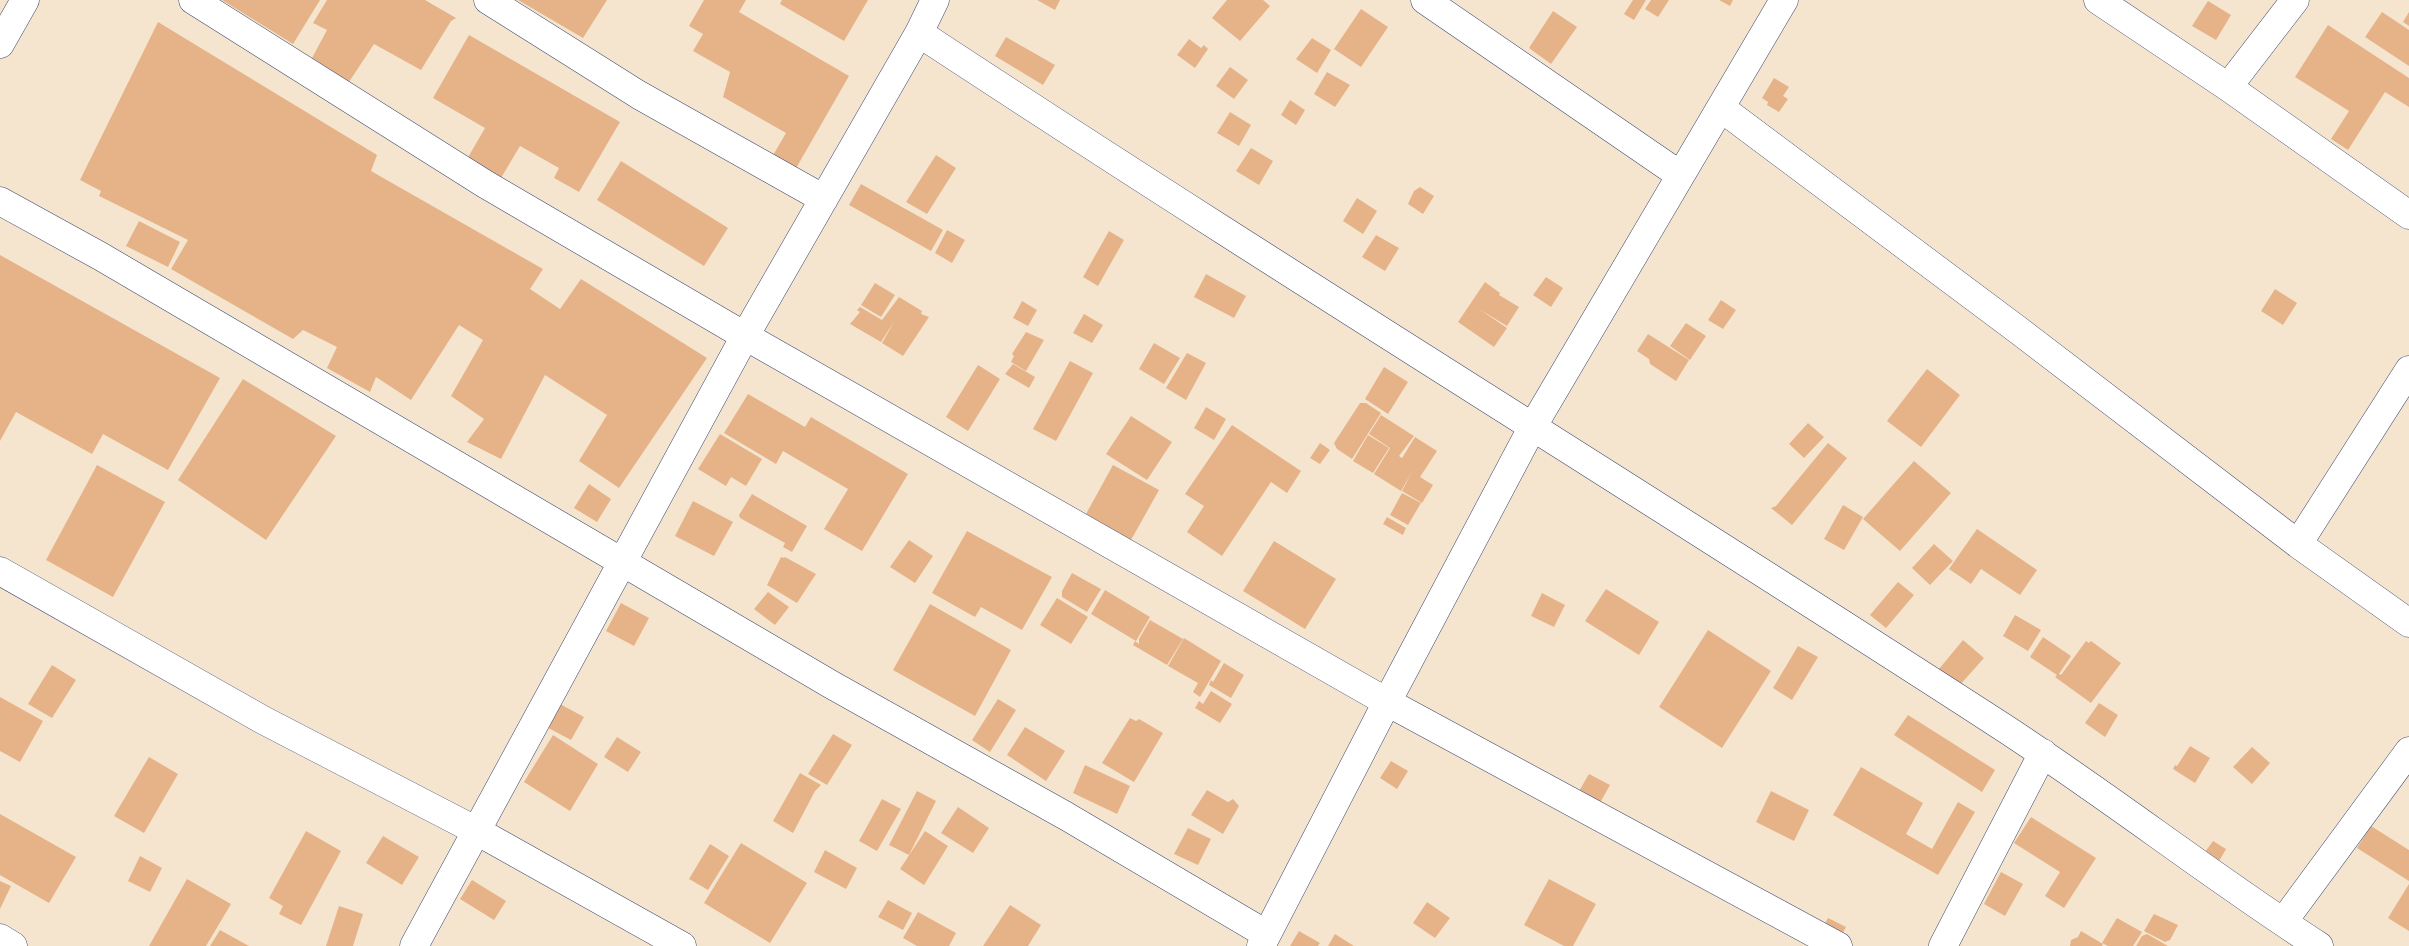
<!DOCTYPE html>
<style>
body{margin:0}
canvas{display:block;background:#f5e5cf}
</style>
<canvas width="2409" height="946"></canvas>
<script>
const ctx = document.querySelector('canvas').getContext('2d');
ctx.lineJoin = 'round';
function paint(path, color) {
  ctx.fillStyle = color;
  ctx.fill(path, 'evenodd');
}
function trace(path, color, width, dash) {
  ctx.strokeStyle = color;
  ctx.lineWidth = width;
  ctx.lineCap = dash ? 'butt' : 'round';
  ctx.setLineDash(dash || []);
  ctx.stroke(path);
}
paint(new Path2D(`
 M 222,0 L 320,0 L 293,44 Z
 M 327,0 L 425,0 L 456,18 L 451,21 L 421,70 L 374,44 L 349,82 L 312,58 L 327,30 L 313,23 Z
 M 518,0 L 607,0 L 583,38 Z
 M 704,0 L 746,0 L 739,12 L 849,76 L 795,170 L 772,157 L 786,133 L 723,97 L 730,72 L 693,51 L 703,34 L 689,26 Z
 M 782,0 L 868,0 L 844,41 L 780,4 Z
 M 1037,0 L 1060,0 L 1055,10 Z
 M 1227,0 L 1263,0 L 1270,6 L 1240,41 L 1212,18 Z
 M 1633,0 L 1646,0 L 1634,20 L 1624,14 Z
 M 1651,0 L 1669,0 L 1658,17 L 1645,9 Z
 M 1719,0 L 1733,0 L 1730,6 Z
 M 2208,1 L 2231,15 L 2216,40 L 2192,26 Z
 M 1361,9 L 1388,27 L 1361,67 L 1334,49 Z
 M 1553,11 L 1577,27 L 1551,64 L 1529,48 Z
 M 2382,12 L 2409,30 L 2409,66 L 2365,37 Z
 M 2409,12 L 2409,26 L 2403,22 Z
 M 158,22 L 377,155 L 371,171 L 543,269 L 530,289 L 560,309 L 581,279 L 707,358 L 619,488 L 579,461 L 607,415 L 545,375 L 501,459 L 467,442 L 484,419 L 451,396 L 483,340 L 459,325 L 411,400 L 376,377 L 370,392 L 327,368 L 337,347 L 303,330 L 293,339 L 171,269 L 188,240 L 99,196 L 101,191 L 80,180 Z
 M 2328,25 L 2409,78 L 2409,107 L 2385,92 L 2348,150 L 2331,139 L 2349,111 L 2295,77 Z
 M 469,35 L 620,122 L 579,192 L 554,178 L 559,168 L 520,146 L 501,178 L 467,159 L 485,128 L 433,98 Z
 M 1006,37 L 1055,65 L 1043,85 L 995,56 Z
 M 1312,38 L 1331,50 L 1317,73 L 1296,59 Z
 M 1189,39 L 1201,48 L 1204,45 L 1208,49 L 1195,68 L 1177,55 Z
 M 1230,67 L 1248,80 L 1234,99 L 1216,86 Z
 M 1327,72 L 1350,85 L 1335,107 L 1314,94 Z
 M 1774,78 L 1789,87 L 1783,96 L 1788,99 L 1779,112 L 1767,105 L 1768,102 L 1762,98 Z
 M 1290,100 L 1305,110 L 1296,125 L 1281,115 Z
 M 1230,112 L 1251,125 L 1239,146 L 1217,133 Z
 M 1251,148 L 1273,161 L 1259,185 L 1236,171 Z
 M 936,155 L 956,168 L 927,214 L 906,202 Z
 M 621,161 L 728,228 L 704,266 L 597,200 Z
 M 861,184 L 943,230 L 931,251 L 849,205 Z
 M 1420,187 L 1434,196 L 1423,214 L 1408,204 L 1414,191 Z
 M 1357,198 L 1377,211 L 1363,234 L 1343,221 Z
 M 139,221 L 180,242 L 168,267 L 126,246 Z
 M 947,230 L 965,240 L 952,263 L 935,253 Z
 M 1109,231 L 1124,240 L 1098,286 L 1083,277 Z
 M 1376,235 L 1399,248 L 1385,271 L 1362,257 Z
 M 0,255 L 220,378 L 168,470 L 103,434 L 92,454 L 16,412 L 0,441 Z
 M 1206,274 L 1246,296 L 1234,318 L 1194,297 Z
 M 1546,277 L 1563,288 L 1551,307 L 1533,295 Z
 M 1485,282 L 1500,293 L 1499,295 L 1519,307 L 1507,326 L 1479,309 L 1507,328 L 1494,347 L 1458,322 Z
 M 875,283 L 895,295 L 881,317 L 861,305 Z
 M 2275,289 L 2297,303 L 2283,325 L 2261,311 Z
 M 899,297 L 922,311 L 921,314 L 929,317 L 903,356 L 882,343 L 895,320 L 881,342 L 850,324 L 860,312 L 857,310 L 860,307 L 882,320 Z
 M 1721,300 L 1736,310 L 1723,329 L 1708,320 Z
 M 1022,301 L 1037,310 L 1028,326 L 1013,318 Z
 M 1084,314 L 1103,325 L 1092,343 L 1073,333 Z
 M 1686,323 L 1706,336 L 1690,360 L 1670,346 Z
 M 1026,332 L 1044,340 L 1026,371 L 1011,362 L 1014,356 L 1012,354 Z
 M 1648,334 L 1689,360 L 1676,381 L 1650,364 L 1649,359 L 1637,351 Z
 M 1154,343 L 1180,358 L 1164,384 L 1139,369 Z
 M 1187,353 L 1206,363 L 1186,400 L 1166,388 Z
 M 1070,361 L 1093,373 L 1056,441 L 1033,429 Z
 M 1013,364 L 1035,377 L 1029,388 L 1005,374 Z
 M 978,365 L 1000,379 L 968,431 L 946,417 Z
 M 1384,367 L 1408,382 L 1388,414 L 1365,399 Z
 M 1927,369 L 1960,395 L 1921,447 L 1887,421 Z
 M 243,379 L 336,436 L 266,540 L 178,480 Z
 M 748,394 L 805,427 L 811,417 L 908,474 L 862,551 L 824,529 L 848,489 L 783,451 L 776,464 L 724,433 Z
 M 1360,403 L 1366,403 L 1381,413 L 1352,459 L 1337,449 L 1334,443 Z
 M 1206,407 L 1226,419 L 1214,440 L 1194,428 Z
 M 1381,415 L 1414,436 L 1399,456 L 1402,458 L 1415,437 L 1437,451 L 1420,477 L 1433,485 L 1422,503 L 1402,491 L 1413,470 L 1401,491 L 1374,474 L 1390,448 L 1369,434 Z
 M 1131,416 L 1172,442 L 1147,480 L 1106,454 Z
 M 1808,423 L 1824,437 L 1804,458 L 1789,444 Z
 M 1232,425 L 1301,471 L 1287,493 L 1271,482 L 1222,556 L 1187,532 L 1204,506 L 1185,494 Z
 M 720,434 L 762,459 L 746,486 L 731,477 L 726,486 L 698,469 Z
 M 1368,435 L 1389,448 L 1373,473 L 1353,461 Z
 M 1320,443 L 1330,450 L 1320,464 L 1310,458 Z
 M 1828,443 L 1847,458 L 1792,525 L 1771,508 L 1776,506 Z
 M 1914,461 L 1951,493 L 1900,551 L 1863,519 Z
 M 97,465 L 165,502 L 113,597 L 46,560 Z
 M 1113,465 L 1159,490 L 1131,540 L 1086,514 Z
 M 589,484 L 611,499 L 597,522 L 574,508 Z
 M 1402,493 L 1421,503 L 1408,525 L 1390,515 Z
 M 752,494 L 807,526 L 792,552 L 783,547 L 785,543 L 740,518 L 739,515 Z
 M 693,501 L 733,522 L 714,556 L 675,536 Z
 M 1843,505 L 1863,517 L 1844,550 L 1824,539 Z
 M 1387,517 L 1406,528 L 1403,535 L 1383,524 Z
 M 1977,529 L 2037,570 L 2020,595 L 1981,569 L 1971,584 L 1949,569 Z
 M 967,531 L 1052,577 L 1022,630 L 981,607 L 975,617 L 932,593 Z
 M 909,540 L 933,556 L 915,583 L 890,567 Z
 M 1274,541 L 1336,579 L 1305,629 L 1243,591 Z
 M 1934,544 L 1953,561 L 1930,585 L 1912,568 Z
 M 781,557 L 784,558 L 785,557 L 816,574 L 797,603 L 767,585 Z
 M 1072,573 L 1101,589 L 1087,612 L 1062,597 L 1062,591 Z
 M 1898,582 L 1914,595 L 1886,628 L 1870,615 Z
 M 1606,589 L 1659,622 L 1639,655 L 1585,621 Z
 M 1105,590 L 1150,617 L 1136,641 L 1091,614 Z
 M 768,592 L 789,607 L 775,625 L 754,609 Z
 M 1542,593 L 1565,605 L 1554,627 L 1531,616 Z
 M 1057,598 L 1088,617 L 1071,644 L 1040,625 Z
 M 621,603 L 649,618 L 634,646 L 606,631 Z
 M 930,604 L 1011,650 L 975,716 L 893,670 Z
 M 2015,615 L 2041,630 L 2028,651 L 2003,636 Z
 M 1150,620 L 1183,639 L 1167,665 L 1133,645 L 1135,641 L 1139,644 L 1139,639 Z
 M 1708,630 L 1771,671 L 1722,748 L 1659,707 Z
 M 2043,637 L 2071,656 L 2059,674 L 2061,675 L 2086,641 L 2089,643 L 2091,641 L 2121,663 L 2091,703 L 2055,677 L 2057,675 L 2030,657 Z
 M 1184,638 L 1221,661 L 1200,697 L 1193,692 L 1198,683 L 1168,666 Z
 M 1963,640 L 1984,658 L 1959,686 L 1939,669 Z
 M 1798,646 L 1818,657 L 1792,700 L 1773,688 Z
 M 1224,663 L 1244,675 L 1231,698 L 1209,685 L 1211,680 L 1213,682 Z
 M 52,665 L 76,680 L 52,718 L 28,704 Z
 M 1211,691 L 1232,704 L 1220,723 L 1195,708 L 1199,701 L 1203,704 Z
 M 0,697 L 43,721 L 20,762 L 0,751 Z
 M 549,698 L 584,717 L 571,740 L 537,722 Z
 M 998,699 L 1016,710 L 990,752 L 972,740 Z
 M 2099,703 L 2118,715 L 2105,737 L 2085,723 Z
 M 1908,715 L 1995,770 L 1982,792 L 1894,735 Z
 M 1130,718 L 1136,721 L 1139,719 L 1163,733 L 1134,782 L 1102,763 Z
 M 1025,727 L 1065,751 L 1046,781 L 1007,755 Z
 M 833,734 L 852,745 L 827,785 L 808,774 Z
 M 553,735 L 598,764 L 570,811 L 524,782 Z
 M 617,737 L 641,752 L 628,772 L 604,757 Z
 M 2190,746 L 2210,758 L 2195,783 L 2173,769 L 2175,765 L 2177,766 Z
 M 2252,747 L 2270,763 L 2252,784 L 2233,767 Z
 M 149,757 L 178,774 L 144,833 L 114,816 Z
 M 1391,761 L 1408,771 L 1397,789 L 1380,778 Z
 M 1085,765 L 1130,786 L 1117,814 L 1073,793 Z
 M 1861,767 L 1923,803 L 1906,834 L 1932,849 L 1958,802 L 1975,812 L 1938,875 L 1833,815 Z
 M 800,773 L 821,785 L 815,791 L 793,833 L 773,821 Z
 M 1589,774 L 1610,785 L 1596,810 L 1575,798 Z
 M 1207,790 L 1228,802 L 1233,799 L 1239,806 L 1223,834 L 1191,815 Z
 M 917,791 L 936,801 L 909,855 L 889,845 Z
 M 1771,791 L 1809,810 L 1794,841 L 1756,822 Z
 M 882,799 L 901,809 L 877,851 L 859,841 Z
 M 958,807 L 989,828 L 973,853 L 941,833 Z
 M 0,814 L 76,857 L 49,903 L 0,875 Z
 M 2031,817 L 2096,858 L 2064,908 L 2045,896 L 2060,872 L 2014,843 Z
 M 2371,826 L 2409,850 L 2409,881 L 2357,848 Z
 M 1188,828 L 1211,839 L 1198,865 L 1174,854 Z
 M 306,831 L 341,851 L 301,925 L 279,914 L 283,906 L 269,898 Z
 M 925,831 L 948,846 L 924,885 L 900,869 Z
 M 383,836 L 419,857 L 402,885 L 366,863 Z
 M 2213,841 L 2226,849 L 2218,863 L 2205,852 Z
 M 741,843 L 807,883 L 770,943 L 704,903 Z
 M 710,844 L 729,856 L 708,890 L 689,879 Z
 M 825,850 L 857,868 L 846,889 L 814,872 Z
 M 140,856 L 162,868 L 150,892 L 128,881 Z
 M 2001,872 L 2023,884 L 2005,916 L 1984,904 Z
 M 187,879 L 231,904 L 206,946 L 149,946 Z
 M 1549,879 L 1596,904 L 1573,946 L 1564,946 L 1524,925 Z
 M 472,880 L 506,901 L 494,920 L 460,899 Z
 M 0,881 L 11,886 L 0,909 Z
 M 2409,884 L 2409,931 L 2388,918 Z
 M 888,900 L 912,913 L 903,930 L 878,917 Z
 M 1427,902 L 1450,918 L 1435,938 L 1413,923 Z
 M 1010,905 L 1041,925 L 1028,946 L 983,946 Z
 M 339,906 L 363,914 L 353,946 L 326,946 Z
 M 918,912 L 956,933 L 949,946 L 917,946 L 903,938 Z
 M 2154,914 L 2178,925 L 2170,940 L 2165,942 L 2144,931 Z
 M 1828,918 L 1846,927 L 1836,946 L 1815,942 Z
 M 2117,918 L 2142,932 L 2133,946 L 2108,946 L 2102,943 Z
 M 220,930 L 249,946 L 210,946 Z
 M 1299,931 L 1320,943 L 1318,946 L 1290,946 Z
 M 2081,931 L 2103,944 L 2102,946 L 2070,946 L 2071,940 L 2078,937 Z
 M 1335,934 L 1354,946 L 1328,946 Z
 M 2147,934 L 2168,946 L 2136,946 L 2142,936 Z`), '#e6b389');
const minor = new Path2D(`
 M 193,0 L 485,184 L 745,336 L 1387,702 L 1838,946
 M 488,0 L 639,95 L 824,199
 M 1425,0 L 1680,175
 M 2098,0 L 2228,87 L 2409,215
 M 919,33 C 1274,267 1637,490 1995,722 C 2105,793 2209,875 2319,946
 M 0,44 L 25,0
 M 2228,87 L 2295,0
 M 1721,108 L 2018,330 L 2298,544 L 2409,623
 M 0,201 L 100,256 L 832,685 L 1066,816 L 1266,934
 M 2298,544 L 2409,370
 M 0,571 L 263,720 L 475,830 L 682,946
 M 2283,922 L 2409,751
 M 0,938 L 13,946
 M 414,946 L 745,336 L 919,33 L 935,0
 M 1261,946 L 1387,702 L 1533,426 L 1784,0
 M 1943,946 L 2043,753`);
trace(minor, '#3c4a6f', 29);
trace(minor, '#fff', 28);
</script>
